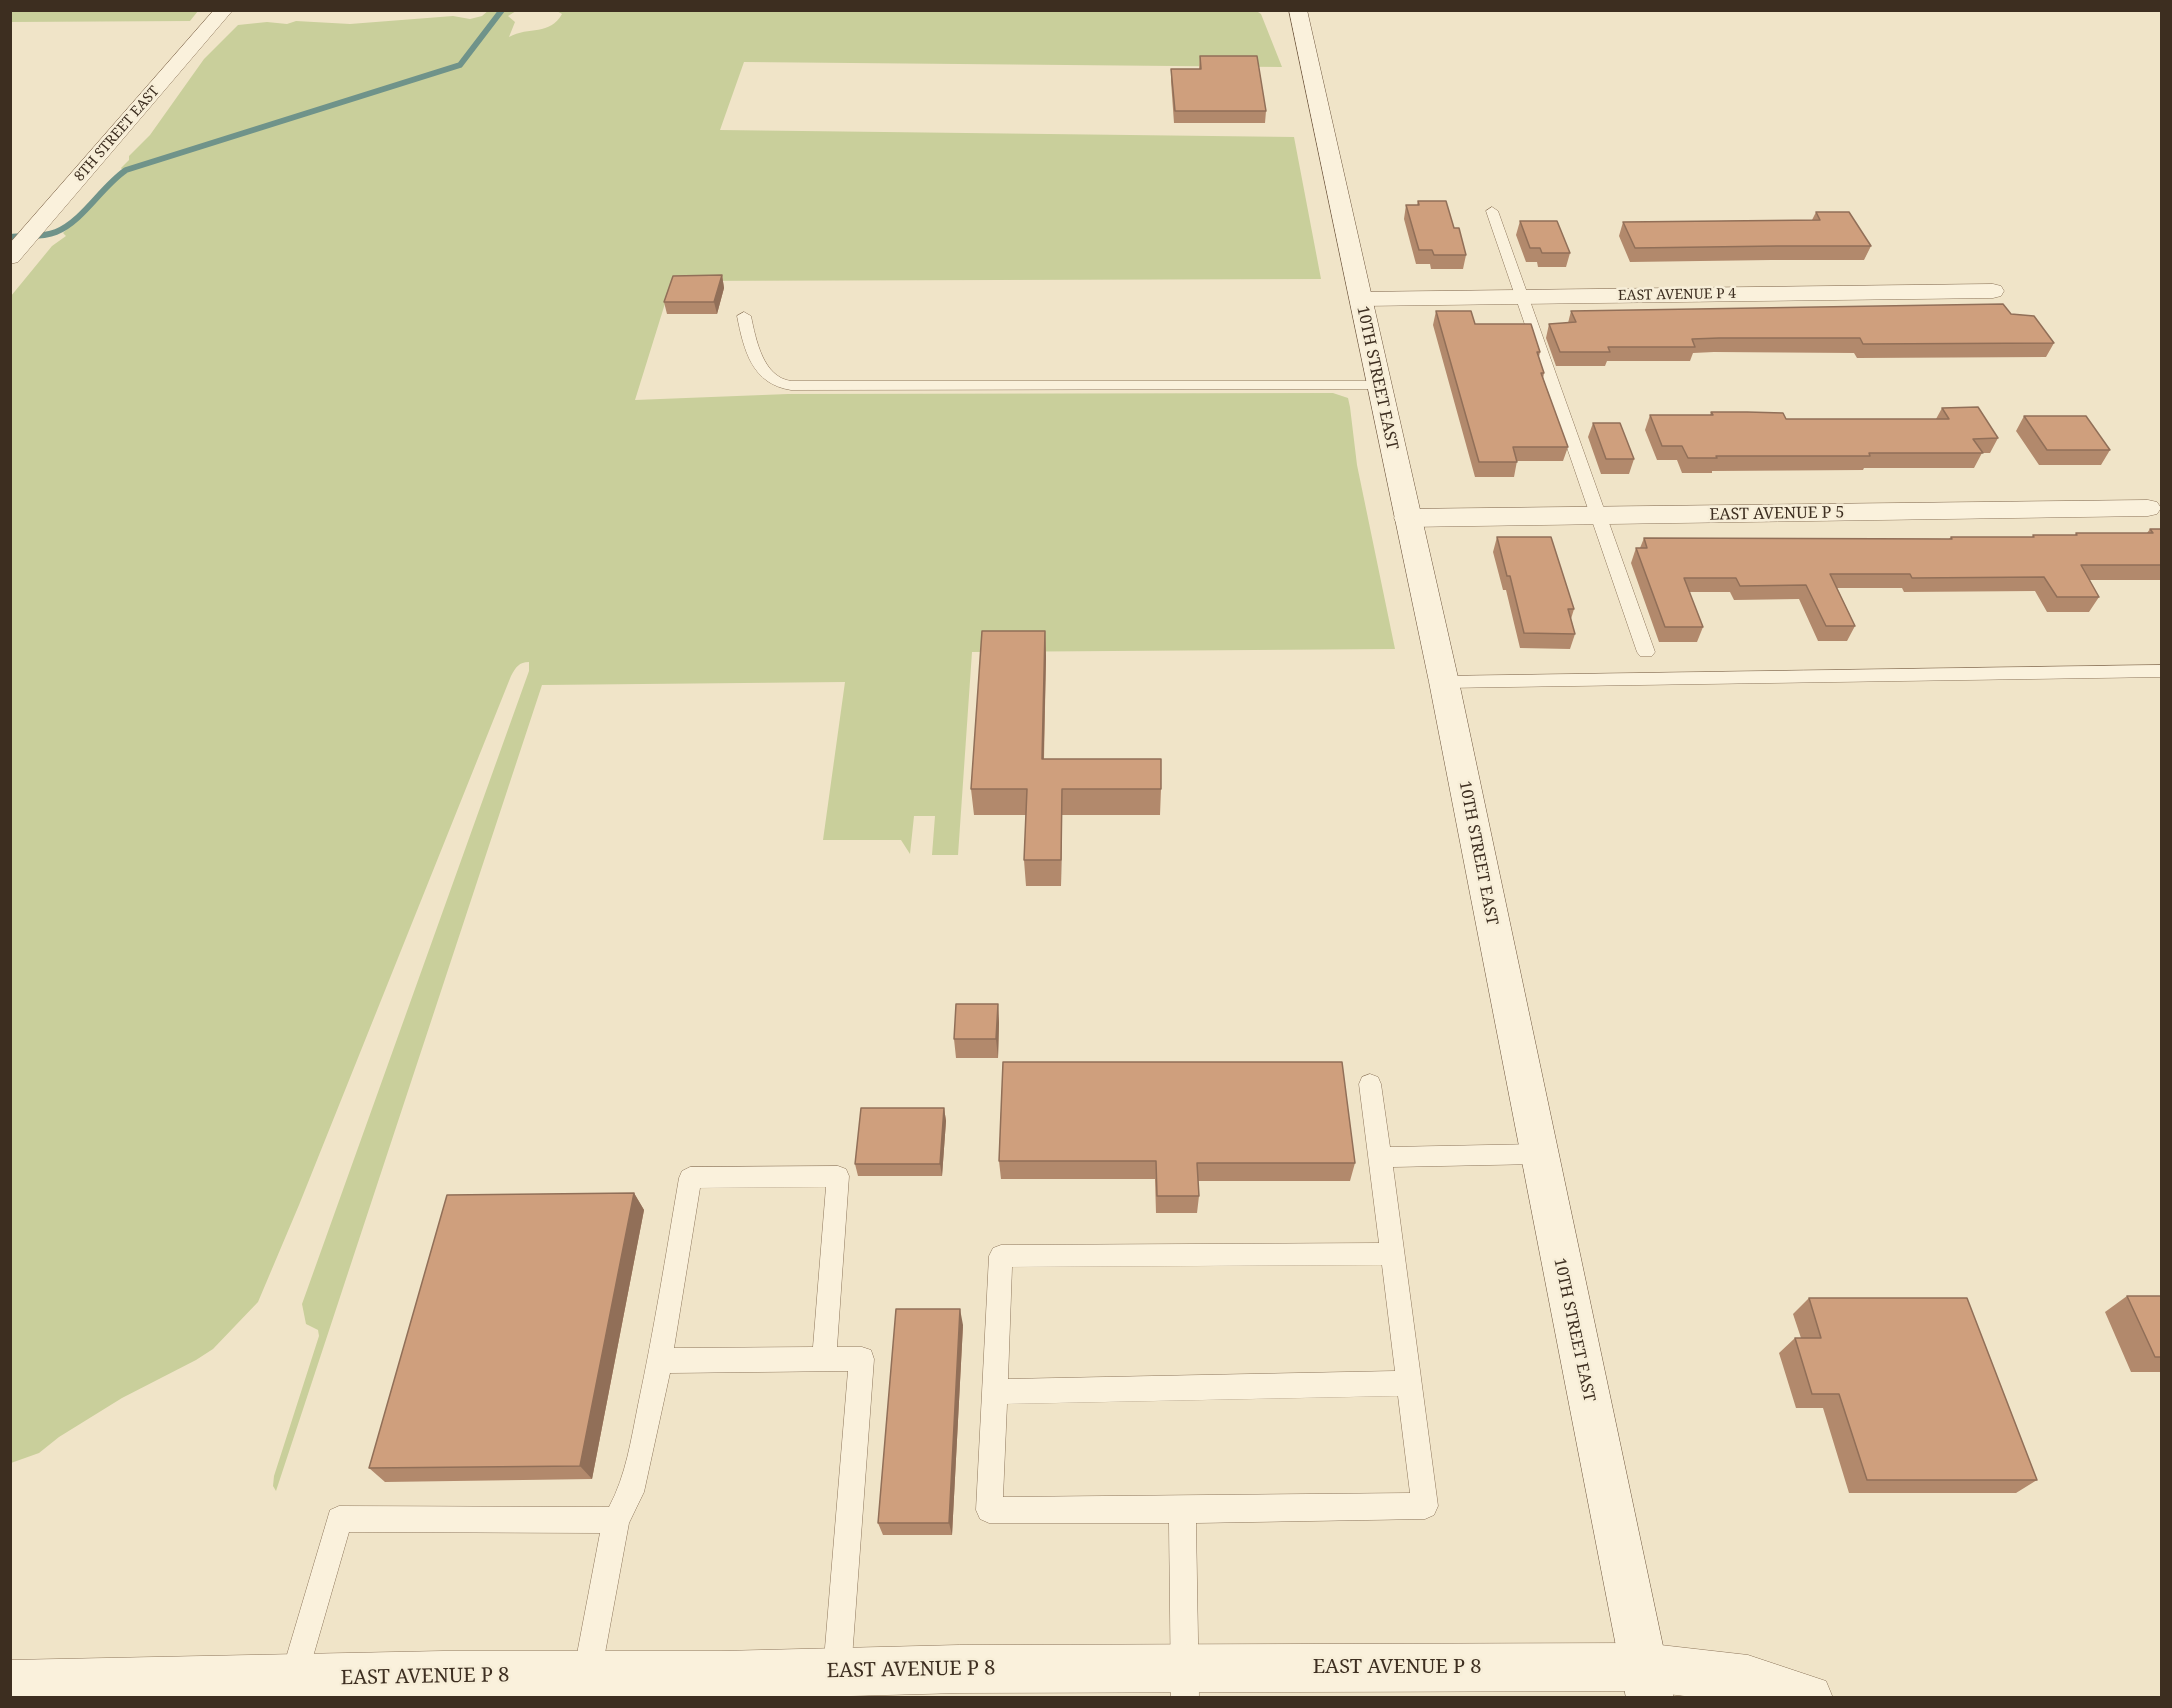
<!DOCTYPE html>
<style>
body{margin:0}
#map{position:relative;width:2172px;height:1708px;overflow:hidden;background:#f0e4c8;font-family:"Noto Serif",serif}
canvas{display:block}
.frame{position:absolute;inset:0;border:12px solid #3d2e20;pointer-events:none}
</style>
<div id="map">
<canvas width="2172" height="1708"></canvas>
<div class="frame"></div>
</div>
<script>
const ctx = document.querySelector('canvas').getContext('2d');
ctx.lineJoin = 'round';
function paint(path, color) {
  ctx.fillStyle = color;
  ctx.fill(path, 'evenodd');
}
function trace(path, color, width, dash) {
  ctx.strokeStyle = color;
  ctx.lineWidth = width;
  ctx.lineCap = dash ? 'butt' : 'round';
  ctx.setLineDash(dash || []);
  ctx.stroke(path);
}
function drawText(font, color, halo, rows, align = 'center') {
  ctx.font = font + ' "Noto Serif",serif';
  ctx.lineWidth = 5;
  ctx.setLineDash([]);
  ctx.textBaseline = 'middle';
  ctx.strokeStyle = halo;
  ctx.fillStyle = color;
  for (const [text, x, y, turn = 0] of rows) {
    ctx.save();
    ctx.translate(x, y);
    ctx.rotate((+turn || 0) * Math.PI / 180);
    ctx.textAlign = isNaN(turn) ? turn : align;
    if (halo) ctx.strokeText(text, 0, 0);
    ctx.fillText(text, 0, 0);
    ctx.restore();
  }
}
paint(new Path2D(`
 M 489,10 L 516,11 L 508,16 L 515,22 L 509,37 C 529,26 550,36 562,14 L 555,10 L 1255,10 L 1261,14 L 1282,67 L 744,62 L 720,130 L 1294,137 L 1321,279 L 672,281 L 635,400 L 788,394 L 1333,393 L 1348,398 L 1350,407 L 1357,465 L 1395,649 L 972,652 L 958,855 L 932,855 L 935,816 L 914,816 L 910,854 L 901,840 L 823,840 L 845,682 L 542,685 L 276,1491 L 273,1486 L 274,1476 L 319,1336 L 318,1330 L 306,1324 L 302,1304 L 529,671 L 529,662 C 519,662 516,667 511,676 L 299,1205 L 258,1302 L 213,1349 L 196,1360 L 122,1398 L 59,1437 L 39,1453 L 11,1463 L 11,296 L 52,246 L 66,236 L 63,233 L 124,172 L 121,168 L 129,160 L 129,156 L 150,135 L 204,59 L 238,25 L 267,22 L 287,24 L 296,21 L 350,24 L 453,16 L 470,19 L 482,16 Z
 M 10,11 L 11,10 L 198,11 L 190,21 L 11,22 Z`), '#c9cf9b');
trace(new Path2D(`
 M 10,237 C 25,235 42,238 56,232 C 84,220 101,187 126,170 L 460,65 L 502,10`), '#6f938a', 6);
const lane = new Path2D(`
 M 1492,207 L 1498,211 L 1655,652 L 1652,656 L 1640,656 L 1637,652 L 1486,211 Z
 M 744,312 L 751,316 C 756,340 763,377 791,381 L 1379,381 L 1386,385 L 1379,389 L 791,390 C 752,384 744,351 737,316 Z
 M 2162,665 L 2162,677 L 1444,688 L 1438,686 L 1435,682 L 1438,678 L 1444,676 Z
 M 1370,1074 L 1378,1077 L 1381,1084 L 1390,1147 L 1538,1144 L 1546,1147 L 1549,1154 L 1546,1161 L 1538,1164 L 1393,1167 L 1438,1506 L 1434,1515 L 1425,1519 L 1196,1523 L 1199,1698 L 1171,1698 L 1169,1523 L 989,1523 L 980,1519 L 976,1510 L 989,1256 L 993,1248 L 1001,1245 L 1379,1243 L 1359,1084 L 1362,1077 ZM 1382,1265 L 1395,1371 L 1008,1379 L 1012,1267 ZM 1398,1396 L 1410,1493 L 1003,1497 L 1007,1404 Z
 M 838,1166 L 846,1169 L 849,1176 L 837,1347 L 862,1347 L 871,1350 L 874,1359 L 851,1672 L 847,1682 L 837,1686 L 827,1682 L 823,1672 L 848,1371 L 670,1373 L 644,1492 L 629,1523 L 601,1675 L 597,1685 L 587,1689 L 577,1685 L 573,1675 L 600,1533 L 349,1532 L 304,1688 L 294,1692 L 284,1688 L 280,1678 L 330,1510 L 339,1506 L 609,1507 C 626,1475 631,1440 638,1405 C 654,1330 666,1254 679,1178 L 682,1171 L 690,1167 ZM 826,1187 L 813,1347 L 674,1348 L 700,1188 Z`);
const street = new Path2D(`
 M 214,10 L 233,10 L 18,262 L 10,264 L 10,243 Z
 M 1993,284 L 2001,286 L 2004,291 L 2001,296 L 1993,298 L 1361,306 L 1353,304 L 1350,299 L 1353,294 L 1361,292 Z
 M 2148,500 L 2157,502 L 2161,508 L 2157,514 L 2148,516 L 1407,527 L 1397,524 L 1394,518 L 1397,512 L 1407,509 Z
 M 1643,1643 L 1748,1655 L 1826,1681 L 1833,1698 L 1701,1698 L 1643,1691 L 959,1693 L 778,1698 L 10,1698 L 10,1660 L 443,1651 L 722,1651 L 959,1645 Z`);
const secondary = new Path2D(`
 M 1289,10 L 1307,10 L 1459,682 L 1674,1698 L 1626,1698 L 1429,682 Z`);
trace(lane, '#8d765c', 1);
trace(street, '#8d765c', 1);
trace(secondary, '#6f573f', 1);
paint(lane, '#faf1dc');
paint(street, '#faf1dc');
paint(secondary, '#faf1dc');
paint(new Path2D(`
 M 1200,56 L 1266,111 L 1265,123 L 1174,123 L 1171,81 L 1171,69 L 1199,69 Z
 M 1418,201 L 1454,228 L 1466,255 L 1463,269 L 1431,269 L 1430,264 L 1416,264 L 1404,219 L 1406,205 L 1417,205 Z
 M 1816,212 L 1871,246 L 1864,260 L 1771,260 L 1630,262 L 1619,236 L 1623,222 L 1812,220 Z
 M 1520,221 L 1570,253 L 1566,267 L 1538,267 L 1537,262 L 1526,262 L 1516,235 Z
 M 722,275 L 724,288 L 717,314 L 667,314 L 664,302 Z
 M 1436,311 L 1475,324 L 1540,352 L 1539,357 L 1544,373 L 1543,379 L 1568,447 L 1563,461 L 1517,461 L 1514,477 L 1475,477 L 1433,325 Z
 M 1571,311 L 2011,314 L 2054,343 L 2046,357 L 1857,358 L 1854,353 L 1714,352 L 1693,353 L 1690,361 L 1607,361 L 1605,366 L 1556,366 L 1546,338 L 1549,324 L 1568,323 Z
 M 1942,408 L 1998,438 L 1990,453 L 1982,453 L 1974,468 L 1864,468 L 1863,470 L 1712,471 L 1712,473 L 1682,473 L 1677,460 L 1657,460 L 1645,430 L 1650,415 L 1710,415 L 1711,412 L 1786,419 L 1936,419 Z
 M 2024,416 L 2110,450 L 2101,465 L 2039,465 L 2016,431 Z
 M 1593,423 L 1634,459 L 1629,474 L 1601,474 L 1588,437 Z
 M 2150,529 L 2162,529 L 2162,580 L 2089,580 L 2099,597 L 2089,612 L 2047,612 L 2035,591 L 1904,592 L 1902,588 L 1837,588 L 1855,626 L 1847,641 L 1818,641 L 1799,599 L 1734,600 L 1730,592 L 1689,592 L 1703,627 L 1697,642 L 1659,642 L 1631,563 L 1636,548 L 1640,548 L 1644,538 L 1949,539 L 1951,537 L 2032,537 L 2033,535 L 2075,535 L 2076,533 L 2147,533 Z
 M 1497,537 L 1574,609 L 1571,619 L 1575,634 L 1570,649 L 1520,648 L 1506,590 L 1503,590 L 1493,552 Z
 M 1045,631 L 1046,657 L 1044,759 L 1161,789 L 1160,815 L 1062,815 L 1061,886 L 1026,886 L 1024,860 L 1026,815 L 974,815 L 971,789 Z
 M 998,1004 L 999,1023 L 998,1058 L 956,1058 L 954,1039 Z
 M 1003,1062 L 1355,1163 L 1350,1181 L 1198,1181 L 1199,1196 L 1197,1213 L 1156,1213 L 1155,1179 L 1001,1179 L 999,1161 Z
 M 944,1108 L 946,1121 L 942,1176 L 858,1176 L 855,1164 Z
 M 634,1193 L 644,1210 L 592,1479 L 385,1482 L 369,1468 Z
 M 2127,1296 L 2162,1296 L 2162,1372 L 2131,1372 L 2105,1312 Z
 M 1809,1298 L 2037,1480 L 2016,1493 L 1849,1493 L 1823,1408 L 1796,1408 L 1779,1353 L 1795,1338 L 1801,1338 L 1793,1314 Z
 M 963,1325 L 952,1535 L 883,1535 L 878,1523 Z`), '#b2896c');
paint(new Path2D(`
 M 722,275 L 724,288 L 717,314 L 714,302 Z
 M 1045,631 L 1046,657 L 1043,785 L 1042,759 Z
 M 1062,789 L 1062,815 L 1061,886 L 1061,860 Z
 M 998,1004 L 999,1023 L 998,1058 L 996,1039 Z
 M 944,1108 L 946,1121 L 942,1176 L 940,1164 Z
 M 634,1193 L 644,1210 L 592,1479 L 580,1466 Z
 M 960,1309 L 963,1325 L 952,1535 L 949,1523 Z`), '#916f58');
const building = new Path2D(`
 M 1200,56 L 1257,56 L 1266,111 L 1175,111 L 1171,69 L 1201,69 Z
 M 1418,201 L 1446,201 L 1454,228 L 1459,228 L 1466,255 L 1434,255 L 1432,250 L 1419,250 L 1406,205 L 1419,205 Z
 M 1816,212 L 1849,212 L 1871,246 L 1777,246 L 1635,248 L 1623,222 L 1820,220 Z
 M 1520,221 L 1557,221 L 1570,253 L 1542,253 L 1540,248 L 1530,248 Z
 M 722,275 L 714,302 L 664,302 L 673,276 Z
 M 2003,304 L 2011,314 L 2034,316 L 2054,343 L 1863,344 L 1860,338 L 1719,338 L 1692,339 L 1695,347 L 1608,347 L 1610,352 L 1560,352 L 1549,324 L 1576,322 L 1571,311 Z
 M 1436,311 L 1471,311 L 1475,324 L 1531,324 L 1540,352 L 1537,352 L 1544,373 L 1541,373 L 1568,447 L 1513,447 L 1517,462 L 1479,462 Z
 M 1978,407 L 1998,438 L 1973,439 L 1983,453 L 1869,453 L 1870,456 L 1716,456 L 1717,458 L 1688,458 L 1682,446 L 1662,446 L 1650,415 L 1713,415 L 1711,412 L 1747,412 L 1783,413 L 1786,419 L 1949,419 L 1942,408 Z
 M 2024,416 L 2086,416 L 2110,450 L 2047,450 Z
 M 1593,423 L 1620,423 L 1634,459 L 1606,459 Z
 M 2150,529 L 2162,529 L 2162,565 L 2081,565 L 2099,597 L 2057,597 L 2044,577 L 1912,578 L 1910,574 L 1830,574 L 1855,626 L 1826,626 L 1806,585 L 1740,586 L 1736,578 L 1684,578 L 1703,627 L 1665,627 L 1636,548 L 1647,548 L 1644,538 L 1952,539 L 1951,537 L 2034,537 L 2033,535 L 2077,535 L 2076,533 L 2153,533 Z
 M 1497,537 L 1551,537 L 1574,609 L 1568,609 L 1575,634 L 1524,633 L 1510,576 L 1507,576 Z
 M 982,631 L 1045,631 L 1042,759 L 1161,759 L 1161,789 L 1062,789 L 1061,860 L 1024,860 L 1027,789 L 971,789 Z
 M 956,1004 L 998,1004 L 996,1039 L 954,1039 Z
 M 1003,1062 L 1342,1062 L 1355,1163 L 1197,1163 L 1199,1196 L 1157,1196 L 1156,1161 L 999,1161 Z
 M 861,1108 L 944,1108 L 940,1164 L 855,1164 Z
 M 634,1193 L 580,1466 L 369,1468 L 447,1195 Z
 M 2127,1296 L 2162,1296 L 2162,1357 L 2155,1357 Z
 M 1809,1298 L 1967,1298 L 2037,1480 L 1867,1480 L 1839,1394 L 1812,1394 L 1795,1338 L 1821,1338 Z
 M 896,1309 L 960,1309 L 949,1523 L 878,1523 Z`);
paint(building, '#cf9f7d');
trace(building, '#916f58', 1.5);
drawText('14px', '#3d2e20', '#f7eed8', [
 ["8TH STREET EAST",117,134,-49],
 ["EAST AVENUE P 4",1677,295,-1]
]);
drawText('16px', '#3d2e20', '#f7eed8', [
 ["10TH STREET EAST",1377,378,78],
 ["EAST AVENUE P 5",1777,514,-1],
 ["10TH STREET EAST",1478,853,79],
 ["10TH STREET EAST",1574,1330,78]
]);
drawText('20px', '#3d2e20', '#f7eed8', [
 ["EAST AVENUE P 8",1397,1667],
 ["EAST AVENUE P 8",911,1670,-1],
 ["EAST AVENUE P 8",425,1677,-1]
]);
</script>
